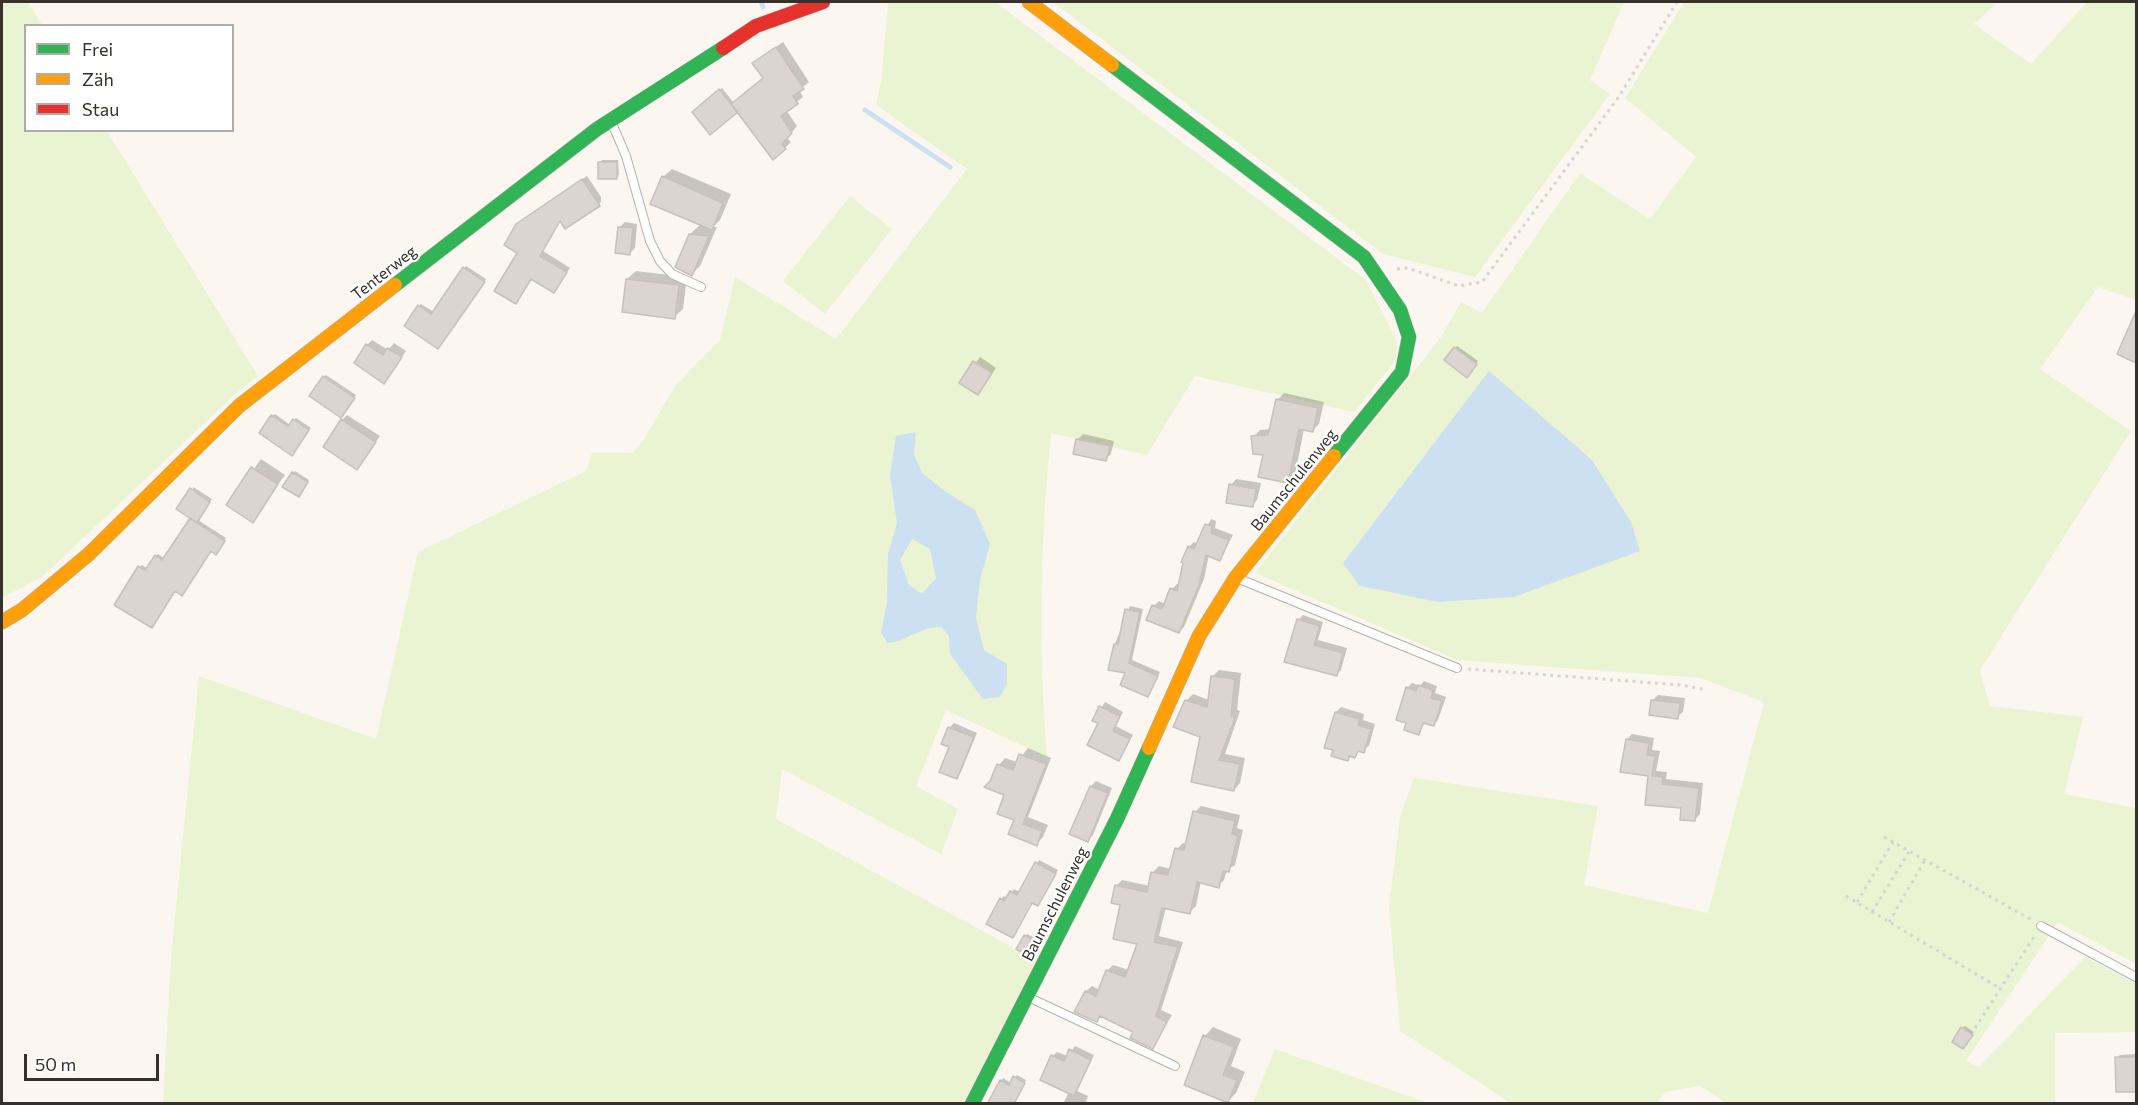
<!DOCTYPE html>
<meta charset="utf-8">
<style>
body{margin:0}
#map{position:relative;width:2138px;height:1105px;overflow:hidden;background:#fbf6f0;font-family:Commissioner,sans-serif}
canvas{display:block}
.frame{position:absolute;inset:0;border:3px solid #36312a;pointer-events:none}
.legend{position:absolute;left:24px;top:24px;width:210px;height:108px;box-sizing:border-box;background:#fff;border:2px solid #afadaa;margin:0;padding:8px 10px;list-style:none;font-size:18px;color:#36312a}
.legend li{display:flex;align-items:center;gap:12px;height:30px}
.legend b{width:30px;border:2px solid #afadaa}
.scale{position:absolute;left:24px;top:1054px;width:135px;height:27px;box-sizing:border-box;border:3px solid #36312a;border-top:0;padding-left:8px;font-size:18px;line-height:21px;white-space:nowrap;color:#36312a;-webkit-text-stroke:4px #fff;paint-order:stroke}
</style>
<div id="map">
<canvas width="2138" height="1105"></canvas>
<div class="frame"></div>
<ul class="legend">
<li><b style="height:8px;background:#30b455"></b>Frei</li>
<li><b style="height:8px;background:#ff9f0a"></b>Zäh</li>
<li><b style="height:8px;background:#e5322d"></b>Stau</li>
</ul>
<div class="scale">50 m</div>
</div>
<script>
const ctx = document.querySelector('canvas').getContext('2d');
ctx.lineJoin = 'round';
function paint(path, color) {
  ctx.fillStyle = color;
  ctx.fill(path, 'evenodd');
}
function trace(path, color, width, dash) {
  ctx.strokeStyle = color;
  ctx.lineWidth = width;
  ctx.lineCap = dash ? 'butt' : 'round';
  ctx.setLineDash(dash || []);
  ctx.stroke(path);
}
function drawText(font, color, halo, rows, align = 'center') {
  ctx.font = font + ' Commissioner,sans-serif';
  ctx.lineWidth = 4.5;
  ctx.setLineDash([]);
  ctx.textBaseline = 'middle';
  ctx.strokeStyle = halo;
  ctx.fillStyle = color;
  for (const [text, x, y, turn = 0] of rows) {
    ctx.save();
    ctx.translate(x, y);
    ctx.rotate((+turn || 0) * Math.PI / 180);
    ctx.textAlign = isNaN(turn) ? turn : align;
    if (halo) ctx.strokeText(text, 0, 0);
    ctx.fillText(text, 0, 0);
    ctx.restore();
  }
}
paint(new Path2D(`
 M 2,2 L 28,2 L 42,25 L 26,26 L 26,130 L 107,131 L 258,376 L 234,395 L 42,577 L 2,598 Z
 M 888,2 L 995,2 L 1366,280 L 1397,341 L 1396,360 L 1354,412 L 1195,376 L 1147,455 L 1051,433 C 1040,541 1038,649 1047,757 L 946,710 L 916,786 L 958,809 L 941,854 L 782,769 L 776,819 L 1036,960 L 969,1092 L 961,1103 L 163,1104 L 171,957 L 199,676 L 376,739 L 418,552 L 586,471 L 592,453 L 632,453 L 643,441 L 675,386 L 720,340 L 735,277 L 836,339 L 967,169 L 876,105 L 881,82 Z
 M 1053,2 L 1624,2 L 1590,80 L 1610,94 L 1475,277 L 1383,254 Z
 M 1684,2 L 1998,2 L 1974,24 L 2031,64 L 2087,2 L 2136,2 L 2136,300 L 2098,287 L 2040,369 L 2131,431 L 1980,670 L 1990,706 L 2083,717 L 2064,794 L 2136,808 L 2136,964 L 2058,922 L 1966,1061 L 1979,1067 L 2085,957 L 2136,984 L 2136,1032 L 2055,1033 L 2055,1103 L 1727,1103 L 1700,1086 L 1665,1092 L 1657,1103 L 1511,1103 L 1400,1031 L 1389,907 L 1400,817 L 1414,778 L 1598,806 L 1584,885 L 1708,913 L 1764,702 L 1701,678 L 1457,660 L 1255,573 L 1441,337 L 1461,302 L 1482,313 L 1580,173 L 1650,219 L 1696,157 L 1625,98 Z
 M 850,196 L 892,229 L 825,314 L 783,281 Z
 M 1275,1049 L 1428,1103 L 1253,1103 Z`), '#eaf4d2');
paint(new Path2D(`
 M 1489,371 L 1592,460 L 1631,522 L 1640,551 L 1514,597 L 1438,602 L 1360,586 L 1343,563 Z
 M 916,432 L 914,454 L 922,473 L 946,492 L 975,510 L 990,544 L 980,580 L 976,618 L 984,650 L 1007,664 L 1007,684 L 1000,697 L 983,699 L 950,654 L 949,636 L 941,627 C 920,626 907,642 887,643 L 881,632 L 887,603 L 888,554 L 897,523 L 890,475 L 896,436 ZM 912,539 L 930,549 L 936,578 L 922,594 L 909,585 L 900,560 Z`), '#cce0f1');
paint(new Path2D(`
 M 783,42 L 809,82 L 799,90 L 803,97 L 786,110 L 797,126 L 787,138 L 791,142 L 785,148 L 738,110 L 696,110 L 722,88 L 734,103 L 764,78 L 760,58 Z
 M 602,160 L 618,160 L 619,175 L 616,177 L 599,163 Z
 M 672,169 L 731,194 L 720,220 L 713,227 L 717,227 L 700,266 L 692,274 L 690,234 L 701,224 L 663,177 Z
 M 587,176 L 601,197 L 601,202 L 596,206 L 561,220 L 543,251 L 570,268 L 554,291 L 532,278 L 516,303 L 522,220 Z
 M 625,222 L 637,224 L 635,248 L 630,253 L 619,228 Z
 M 466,266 L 486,279 L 440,344 L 419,306 L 421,304 L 434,312 Z
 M 636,271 L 687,277 L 683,309 L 674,317 L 627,279 Z
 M 2136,321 L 2136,361 L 2119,353 Z
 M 372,340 L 388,350 L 394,343 L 406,351 L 384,382 L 367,345 Z
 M 1457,346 L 1478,361 L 1469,373 L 1455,348 Z
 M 980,357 L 996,368 L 978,393 L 961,383 Z
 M 326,375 L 356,395 L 343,414 L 324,377 Z
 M 1284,393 L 1324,402 L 1319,424 L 1312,431 L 1304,429 L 1295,475 L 1288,482 L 1253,437 L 1260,430 L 1271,429 L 1277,400 Z
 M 275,414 L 290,425 L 296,418 L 311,428 L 294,452 L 272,416 Z
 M 347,415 L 380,436 L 357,468 L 342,420 Z
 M 1083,434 L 1114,441 L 1111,454 L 1106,459 L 1077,440 Z
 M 261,459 L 285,475 L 252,521 L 228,505 Z
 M 295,471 L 309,480 L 301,493 L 293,473 Z
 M 1236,479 L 1261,483 L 1257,500 L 1252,506 L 1231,485 Z
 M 193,487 L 212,499 L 198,520 L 226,538 L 218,551 L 211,550 L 184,591 L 139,567 L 142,565 L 148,569 L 158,554 L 165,559 L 191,519 Z
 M 1211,519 L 1216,521 L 1215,528 L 1233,535 L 1220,559 L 1209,555 L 1204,579 L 1184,627 L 1179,632 L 1154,606 L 1159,601 L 1165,604 L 1172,589 L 1177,584 L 1180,585 L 1189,547 L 1194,542 L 1198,544 Z
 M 1130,606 L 1143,609 L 1132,660 L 1160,672 L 1148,696 L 1127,672 L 1115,644 Z
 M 1303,615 L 1323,622 L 1318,640 L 1347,648 L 1341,670 L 1337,674 L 1286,660 L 1298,620 Z
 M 1219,670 L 1241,673 L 1237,710 L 1240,711 L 1225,754 L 1245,758 L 1240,783 L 1234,790 L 1202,736 L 1175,726 L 1187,700 L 1193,694 L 1209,700 L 1212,677 Z
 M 1424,681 L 1437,686 L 1435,693 L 1446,697 L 1438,720 L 1434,725 L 1425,722 L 1419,733 L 1408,722 L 1407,688 L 1412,683 L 1420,686 Z
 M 1658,695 L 1685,698 L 1683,712 L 1677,717 L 1653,700 Z
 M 1105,702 L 1123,712 L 1116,726 L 1133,735 L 1119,759 L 1100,723 L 1094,720 Z
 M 1341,707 L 1364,714 L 1363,720 L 1375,724 L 1369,746 L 1347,759 L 1336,712 Z
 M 954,723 L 977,733 L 961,772 L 957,777 L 949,728 Z
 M 1632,734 L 1654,738 L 1652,750 L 1660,751 L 1656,771 L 1667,772 L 1666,779 L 1703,783 L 1700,814 L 1695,820 L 1649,775 L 1627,739 Z
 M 1028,748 L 1051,758 L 1028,817 L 1048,825 L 1043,837 L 1036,844 L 1016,820 L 1006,794 L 989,787 L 999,765 L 1005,758 L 1017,762 Z
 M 1096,781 L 1112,788 L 1093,835 L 1087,841 L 1071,834 L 1091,786 Z
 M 1201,806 L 1240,815 L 1237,828 L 1243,830 L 1235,865 L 1227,870 L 1224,880 L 1218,886 L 1201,881 L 1196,906 L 1190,912 L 1166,907 L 1159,936 L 1183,942 L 1161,1010 L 1172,1015 L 1153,1047 L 1135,1031 L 1102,1015 L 1097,1021 L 1086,991 L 1092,986 L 1100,990 L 1107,971 L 1113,965 L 1129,970 L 1139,943 L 1116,886 L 1122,880 L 1150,886 L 1153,872 L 1159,866 L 1171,869 L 1177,849 L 1183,843 L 1187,844 L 1195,812 Z
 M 1039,860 L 1058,870 L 1041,901 L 1038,904 L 1033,902 L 1013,936 L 1001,899 L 1004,896 L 1007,898 L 1014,889 L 1020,892 Z
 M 1027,934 L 1039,940 L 1032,953 L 1025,936 Z
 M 1965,1026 L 1974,1032 L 1965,1045 L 1962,1028 Z
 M 1213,1027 L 1241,1039 L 1231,1066 L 1245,1072 L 1236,1093 L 1228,1101 L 1205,1036 Z
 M 1075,1046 L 1094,1055 L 1077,1091 L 1088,1096 L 1085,1104 L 1063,1104 L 1069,1092 L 1052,1056 L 1057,1052 L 1068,1056 Z
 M 2136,1054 L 2136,1104 L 2135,1104 L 2135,1090 L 2117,1058 L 2120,1055 Z
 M 1017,1075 L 1026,1080 L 1013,1104 L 1001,1081 L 1003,1078 L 1011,1083 Z`), '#0003');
trace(new Path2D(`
 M 761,2 L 763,7
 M 865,110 L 950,167`), '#cce0f1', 5);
const building = new Path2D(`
 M 776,47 L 804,89 L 793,96 L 798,104 L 781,116 L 792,133 L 782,144 L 786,149 L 773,160 L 731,104 L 763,78 L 752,63 Z
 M 719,89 L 738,112 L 710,135 L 692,112 Z
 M 598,162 L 617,162 L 617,179 L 598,179 Z
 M 662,176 L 723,203 L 712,230 L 650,204 Z
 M 582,179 L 600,206 L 565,229 L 560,221 L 540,256 L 567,272 L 554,293 L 531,279 L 516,304 L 494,291 L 517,253 L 504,245 L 516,224 Z
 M 618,227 L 633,228 L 630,255 L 615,253 Z
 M 689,234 L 709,236 L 692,276 L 675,267 Z
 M 463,267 L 485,282 L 438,349 L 404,326 L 418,305 L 431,314 Z
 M 626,279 L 679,285 L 675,319 L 622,312 Z
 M 2136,311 L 2136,363 L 2117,354 Z
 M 366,344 L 383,355 L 387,348 L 402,357 L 384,384 L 354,363 Z
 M 1454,347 L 1477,364 L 1467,378 L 1444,360 Z
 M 973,361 L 992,373 L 978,395 L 959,383 Z
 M 323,376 L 355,398 L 341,418 L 309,396 Z
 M 1276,399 L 1318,408 L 1313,432 L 1299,429 L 1288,483 L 1258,477 L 1263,455 L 1253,454 L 1251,436 L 1268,435 Z
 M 271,415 L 288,426 L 293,419 L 309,430 L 292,456 L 259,433 Z
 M 341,419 L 376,442 L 357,470 L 323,447 Z
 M 1076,439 L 1110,446 L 1106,461 L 1073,454 Z
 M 251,467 L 278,484 L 253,523 L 226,505 Z
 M 292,472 L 308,482 L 299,497 L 282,487 Z
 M 1229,484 L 1256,489 L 1253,507 L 1226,503 Z
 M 190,488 L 210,502 L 197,523 L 176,509 Z
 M 190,518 L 225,541 L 216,555 L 211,551 L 182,596 L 175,591 L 152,628 L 114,605 L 138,566 L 145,570 L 155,555 L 162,560 Z
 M 1205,524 L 1212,526 L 1211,533 L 1229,540 L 1220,561 L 1206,555 L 1199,585 L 1179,633 L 1146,620 L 1152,605 L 1162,609 L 1170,588 L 1177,591 L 1183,563 L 1181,562 L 1188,546 L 1194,549 Z
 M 1125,609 L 1140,612 L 1129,663 L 1158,676 L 1148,697 L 1120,685 L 1125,673 L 1108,670 L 1114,644 L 1118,644 Z
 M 1297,619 L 1320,626 L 1314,645 L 1343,653 L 1337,676 L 1284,662 Z
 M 1211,676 L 1235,679 L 1231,716 L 1235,718 L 1219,760 L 1240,764 L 1234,791 L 1191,782 L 1200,737 L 1173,727 L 1185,700 L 1207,707 Z
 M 1418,685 L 1433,690 L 1431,698 L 1442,701 L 1434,726 L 1423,723 L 1419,735 L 1404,730 L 1406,723 L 1396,720 L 1406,687 L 1416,691 Z
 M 1651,700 L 1680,703 L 1678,719 L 1649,715 Z
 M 1099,706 L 1120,716 L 1113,731 L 1130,739 L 1119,761 L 1087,745 L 1098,723 L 1092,721 Z
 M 1335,712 L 1360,719 L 1358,725 L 1371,729 L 1364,753 L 1358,751 L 1355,758 L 1349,756 L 1348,761 L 1331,756 L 1333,750 L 1324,748 Z
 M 948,727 L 974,737 L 957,779 L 939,772 L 949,747 L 941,744 Z
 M 1626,739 L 1649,743 L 1647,755 L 1655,756 L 1652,776 L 1663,777 L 1662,784 L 1699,788 L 1695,821 L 1680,820 L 1681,808 L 1645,805 L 1648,776 L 1620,772 Z
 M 1019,754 L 1046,764 L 1023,824 L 1042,831 L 1037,846 L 1008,834 L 1014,820 L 997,814 L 1004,795 L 984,787 L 990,781 L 997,764 L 1013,770 Z
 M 1090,786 L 1108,793 L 1088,842 L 1069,834 Z
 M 1193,811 L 1235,821 L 1232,834 L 1238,836 L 1229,872 L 1223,871 L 1219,888 L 1197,882 L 1190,914 L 1162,908 L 1154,942 L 1178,947 L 1156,1016 L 1167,1022 L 1153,1049 L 1130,1038 L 1133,1032 L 1100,1016 L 1097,1022 L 1074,1012 L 1085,991 L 1096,996 L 1106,970 L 1125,977 L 1137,944 L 1113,939 L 1120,905 L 1111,903 L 1115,885 L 1147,892 L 1151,872 L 1168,875 L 1175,848 L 1184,850 Z
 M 1035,862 L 1056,874 L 1038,906 L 1032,903 L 1013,938 L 986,924 L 1000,898 L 1004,901 L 1010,891 L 1017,895 Z
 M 1024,935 L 1038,943 L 1030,957 L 1016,949 Z
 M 1961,1027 L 1973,1035 L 1963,1049 L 1952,1042 Z
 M 1203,1035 L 1234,1047 L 1223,1075 L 1237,1080 L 1228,1103 L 1184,1085 Z
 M 1069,1049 L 1091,1060 L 1074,1096 L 1040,1080 L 1051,1055 L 1064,1061 Z
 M 2115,1057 L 2136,1057 L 2136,1092 L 2116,1092 Z
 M 1013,1076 L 1025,1083 L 1014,1104 L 987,1104 L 1000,1080 L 1009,1085 Z`);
paint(building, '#dbd4d0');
trace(building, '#c7c1bd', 1.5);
const lane = new Path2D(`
 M 611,121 L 626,156 L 650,241 L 660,261 L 672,274 L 701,287
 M 1237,578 L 1457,668
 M 2041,926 L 2136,977
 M 1028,997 L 1175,1066`);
const fast = new Path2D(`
 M 1112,65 L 1364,257 L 1400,310 L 1409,337 L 1402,372 L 1334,456
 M 395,285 L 597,129 L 723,48
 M 972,1104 L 1117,819 L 1149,748`);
const slow = new Path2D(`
 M 1029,2 L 1112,65
 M 2,622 L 22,610 L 89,554 L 239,406 L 395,285
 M 1149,748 L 1199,636 L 1236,577 L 1334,456`);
const jam = new Path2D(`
 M 723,48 L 756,26 L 823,2`);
trace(lane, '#b6b2ac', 10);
trace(fast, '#b6b2ac', 15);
trace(slow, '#b6b2ac', 15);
trace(jam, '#b6b2ac', 15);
trace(new Path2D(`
 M 1397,269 L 1408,268 L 1459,286 L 1482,282 L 1618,98 L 1677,2
 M 1468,669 L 1681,685 L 1707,690
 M 1884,837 L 2032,920
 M 1846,896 L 2001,989
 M 1857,902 L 1893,842
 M 1872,912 L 1909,852
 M 1889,922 L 1925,860
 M 1975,1028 L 2034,937`), '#d6d5d1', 3, [3, 4.5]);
trace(lane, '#fefefd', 8);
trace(fast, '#30b455', 14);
trace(slow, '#ff9f0a', 14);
trace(jam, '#e5322d', 14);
drawText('16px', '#36312a', '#fff', [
 ["Tenterweg",384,273,-38],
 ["Baumschulenweg",1294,480,-51],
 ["Baumschulenweg",1055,904,-63]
]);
</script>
